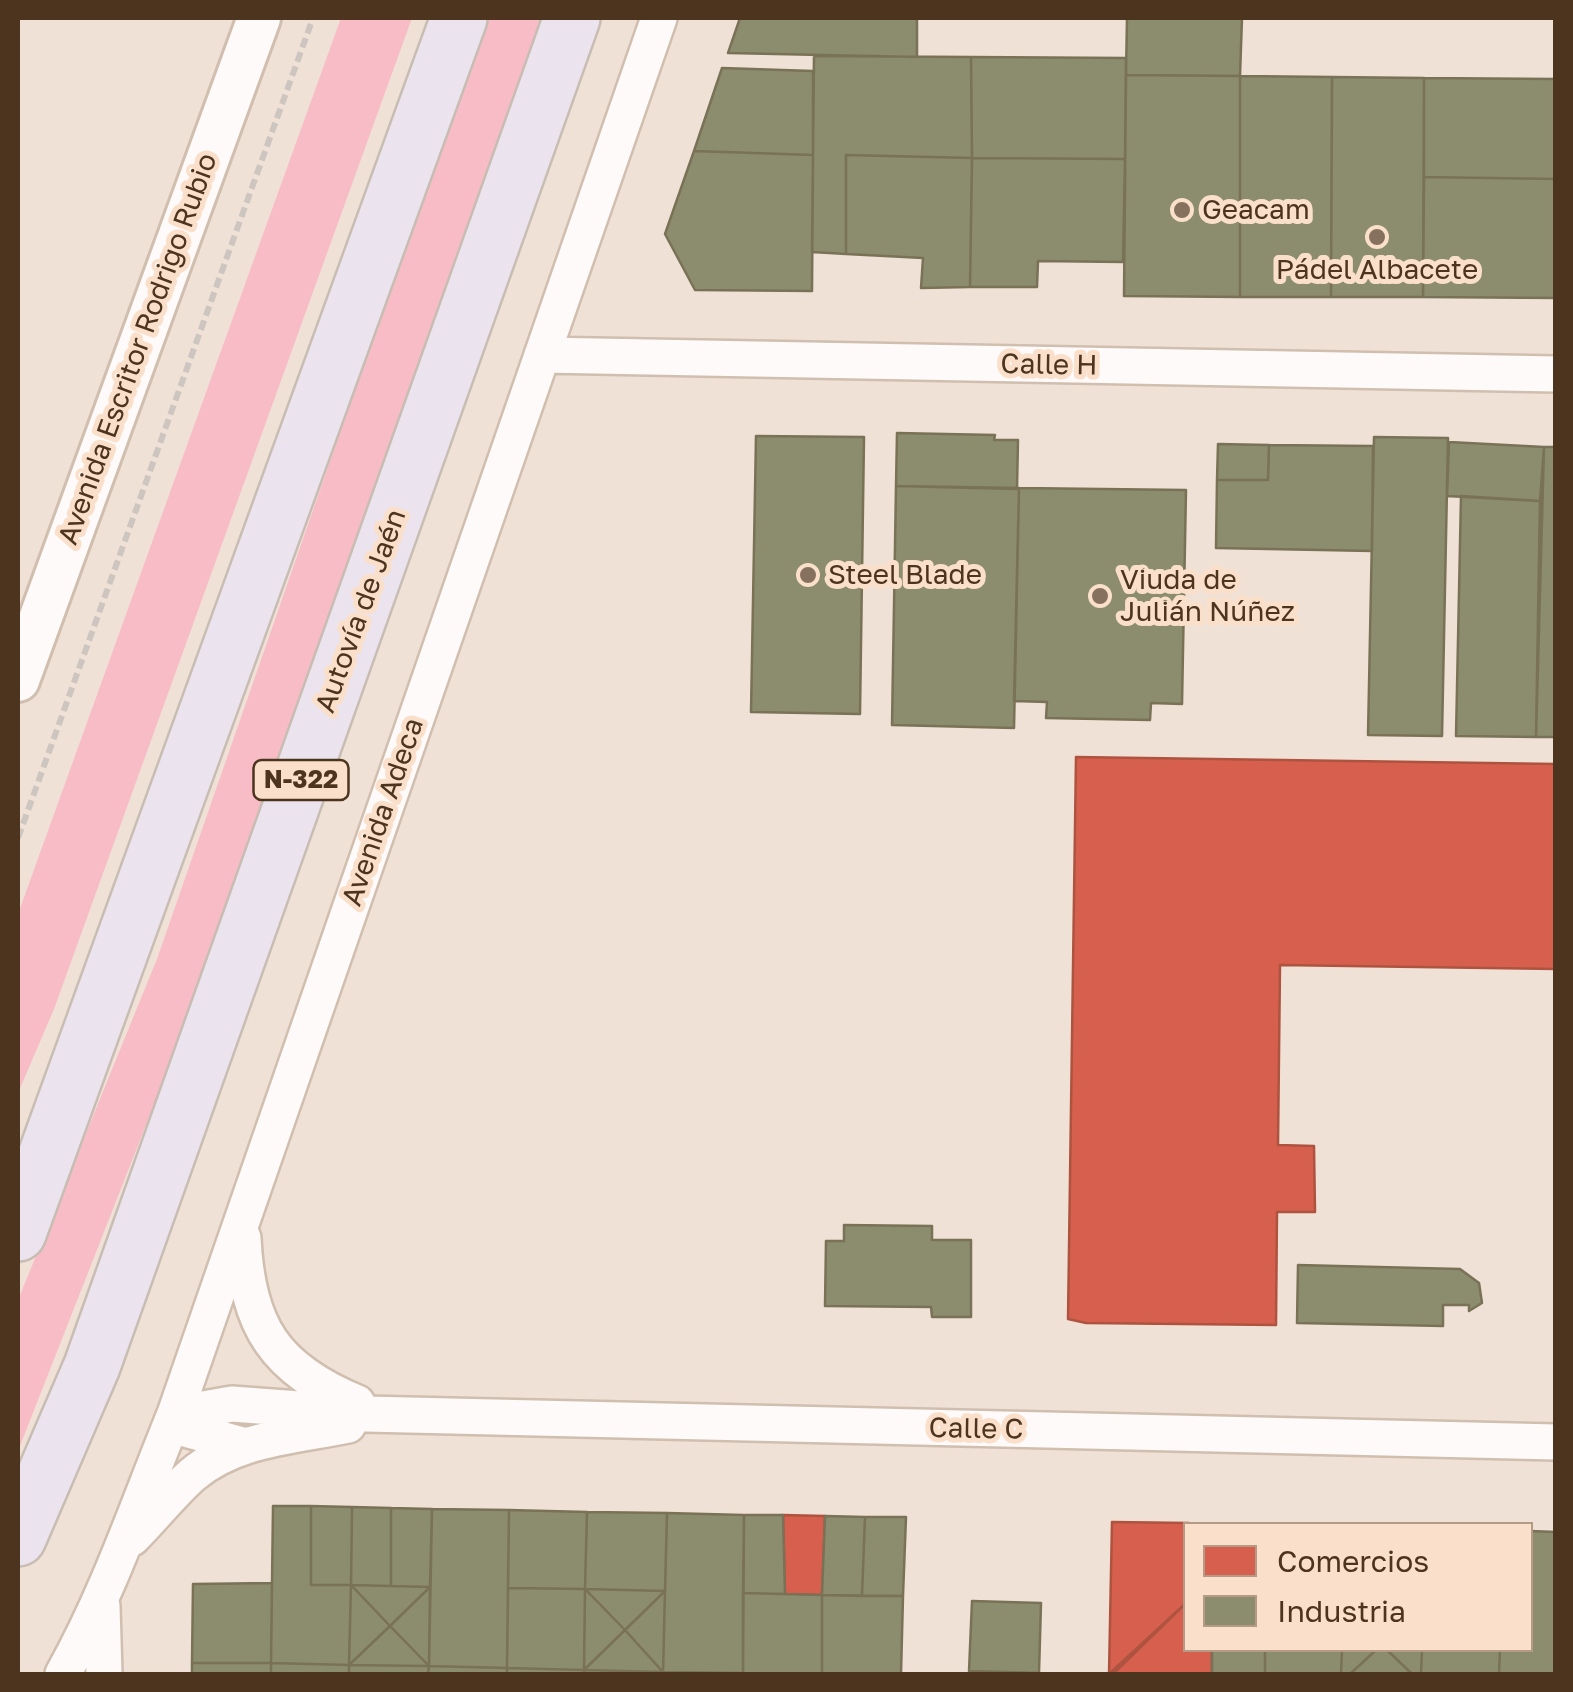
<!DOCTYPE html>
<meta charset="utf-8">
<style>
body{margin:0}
#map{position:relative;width:1573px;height:1692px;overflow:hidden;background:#f0e1d6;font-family:"Golos Text",sans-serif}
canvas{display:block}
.frame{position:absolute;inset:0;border:20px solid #4d341e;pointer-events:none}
.legend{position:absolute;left:1183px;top:1522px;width:350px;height:130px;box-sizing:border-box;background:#fae0cb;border:2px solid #b59b86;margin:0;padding:12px 18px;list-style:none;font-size:30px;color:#4d341e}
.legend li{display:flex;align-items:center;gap:20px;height:50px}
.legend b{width:50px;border:2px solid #b59b86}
</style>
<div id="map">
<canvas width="1573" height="1692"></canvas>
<div class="frame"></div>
<ul class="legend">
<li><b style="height:28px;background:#d6604d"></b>Comercios</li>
<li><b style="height:28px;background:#8c8c6e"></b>Industria</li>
</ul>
</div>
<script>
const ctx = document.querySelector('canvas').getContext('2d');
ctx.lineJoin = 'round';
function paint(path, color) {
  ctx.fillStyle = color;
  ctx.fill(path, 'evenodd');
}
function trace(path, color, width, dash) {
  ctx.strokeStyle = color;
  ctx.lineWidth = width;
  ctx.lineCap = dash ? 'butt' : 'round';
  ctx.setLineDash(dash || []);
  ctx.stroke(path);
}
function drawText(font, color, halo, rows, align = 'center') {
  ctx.font = font + ' "Golos Text",sans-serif';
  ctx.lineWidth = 10;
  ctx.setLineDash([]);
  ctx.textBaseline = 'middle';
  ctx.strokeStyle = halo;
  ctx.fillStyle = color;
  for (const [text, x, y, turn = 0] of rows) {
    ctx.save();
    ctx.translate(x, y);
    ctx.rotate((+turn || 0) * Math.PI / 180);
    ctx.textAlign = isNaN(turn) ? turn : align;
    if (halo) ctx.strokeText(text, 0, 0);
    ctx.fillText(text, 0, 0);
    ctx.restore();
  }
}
paint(new Path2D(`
 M 341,18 L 412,18 L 54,1009 L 18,1093 L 18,914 Z
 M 484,18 L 545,18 L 219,939 L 18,1451 L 18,1300 L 157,959 Z`), '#f7bcc6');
const shops = new Path2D(`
 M 1076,757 L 1556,764 L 1556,969 L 1280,965 L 1278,1145 L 1314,1146 L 1315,1212 L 1277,1212 L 1276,1325 L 1086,1323 L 1068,1319 Z
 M 783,1515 L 825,1516 L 822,1595 L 785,1594 Z
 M 1112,1522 L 1189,1523 L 1186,1603 L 1109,1674 Z
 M 1186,1603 L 1186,1650 L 1212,1650 L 1212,1674 L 1113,1674 Z`);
paint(shops, '#d6604d');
trace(shops, '#ad533f', 2.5);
const industry = new Path2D(`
 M 740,18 L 917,18 L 917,57 L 728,53 Z
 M 1127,18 L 1242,18 L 1240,76 L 1126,75 Z
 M 814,56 L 971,57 L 972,158 L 846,155 L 846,254 L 812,252 Z
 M 971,57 L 1126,58 L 1125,159 L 972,158 Z
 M 722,68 L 813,71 L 813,155 L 694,151 Z
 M 1126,75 L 1240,76 L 1240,297 L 1124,296 Z
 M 1240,76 L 1332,77 L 1331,297 L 1240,297 Z
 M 1332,77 L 1424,78 L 1423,297 L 1331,297 Z
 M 1424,78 L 1556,79 L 1556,179 L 1424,177 Z
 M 694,151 L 813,155 L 812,291 L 695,290 L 665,234 Z
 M 846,155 L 972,158 L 970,287 L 921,288 L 923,258 L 846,254 Z
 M 972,158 L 1125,159 L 1123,262 L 1038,261 L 1037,287 L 970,287 Z
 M 1424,177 L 1556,179 L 1556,298 L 1423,297 Z
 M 897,433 L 995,435 L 994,440 L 1018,440 L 1017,489 L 896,486 Z
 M 756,436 L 864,437 L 860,714 L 751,712 Z
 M 1374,437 L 1448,438 L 1442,736 L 1368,735 Z
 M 1449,442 L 1544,447 L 1540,501 L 1447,496 Z
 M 1218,444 L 1269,445 L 1268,480 L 1217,480 Z
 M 1269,445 L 1373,446 L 1372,551 L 1216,548 L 1217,480 L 1268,480 Z
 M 1544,447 L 1556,447 L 1556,737 L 1536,737 Z
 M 896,486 L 1019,488 L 1014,728 L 892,725 Z
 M 1019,488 L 1186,490 L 1182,704 L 1151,703 L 1150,720 L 1046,718 L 1047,702 L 1014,701 Z
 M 1461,496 L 1540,501 L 1536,737 L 1456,736 Z
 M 844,1225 L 932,1226 L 932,1240 L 971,1240 L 971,1317 L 932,1317 L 931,1307 L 825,1306 L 826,1241 L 844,1241 Z
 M 1298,1265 L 1460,1269 L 1479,1283 L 1482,1303 L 1469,1311 L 1469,1305 L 1443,1305 L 1443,1326 L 1297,1323 Z
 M 273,1506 L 311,1506 L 311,1585 L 351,1585 L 349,1665 L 271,1663 Z
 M 311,1506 L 352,1507 L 351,1585 L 311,1585 Z
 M 352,1507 L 391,1508 L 391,1586 L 351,1585 Z
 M 391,1508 L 432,1509 L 430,1587 L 391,1586 Z
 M 432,1509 L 509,1510 L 507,1668 L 429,1666 Z
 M 509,1510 L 587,1512 L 585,1589 L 508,1588 Z
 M 587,1512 L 667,1513 L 665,1591 L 585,1589 Z
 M 667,1513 L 744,1515 L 743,1673 L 663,1672 Z
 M 744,1515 L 783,1515 L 785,1594 L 743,1593 Z
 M 825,1516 L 865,1517 L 862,1596 L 822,1595 Z
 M 865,1517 L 906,1517 L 903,1596 L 862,1596 Z
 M 1530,1531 L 1556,1532 L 1556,1674 L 1499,1674 L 1500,1650 L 1530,1650 Z
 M 272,1583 L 271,1663 L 192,1663 L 193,1584 Z
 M 351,1585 L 391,1586 L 430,1587 L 390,1626 Z
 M 351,1585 L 390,1626 L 349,1665 Z
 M 430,1587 L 429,1666 L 390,1626 Z
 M 508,1588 L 585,1589 L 584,1670 L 507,1668 Z
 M 585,1589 L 625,1630 L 584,1670 Z
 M 585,1589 L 665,1591 L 625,1630 Z
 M 665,1591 L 663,1672 L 625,1630 Z
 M 743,1593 L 822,1595 L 822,1674 L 743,1673 Z
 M 822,1595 L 903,1596 L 901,1674 L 822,1674 Z
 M 972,1601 L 1041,1603 L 1039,1673 L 969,1671 Z
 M 390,1626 L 429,1666 L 349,1665 Z
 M 625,1630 L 663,1672 L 584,1670 Z
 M 1212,1650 L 1265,1650 L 1265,1674 L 1212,1674 Z
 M 1265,1650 L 1342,1650 L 1341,1674 L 1265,1674 Z
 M 1342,1650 L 1376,1650 L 1350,1674 L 1341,1674 Z
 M 1376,1650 L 1387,1650 L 1412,1674 L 1350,1674 Z
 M 1387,1650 L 1422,1650 L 1421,1674 L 1412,1674 Z
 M 1422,1650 L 1500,1650 L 1499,1674 L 1421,1674 Z
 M 192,1663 L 271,1663 L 271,1674 L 192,1674 Z
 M 271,1663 L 349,1665 L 349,1674 L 271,1674 Z
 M 349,1665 L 429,1666 L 428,1674 L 349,1674 Z
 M 429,1666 L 507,1668 L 507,1674 L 428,1674 Z
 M 507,1668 L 584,1670 L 584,1674 L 507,1674 Z
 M 584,1670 L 624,1671 L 624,1674 L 584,1674 Z
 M 624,1671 L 663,1672 L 663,1674 L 624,1674 Z`);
paint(industry, '#8c8c6e');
trace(industry, '#797256', 2.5);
const minor = new Path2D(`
 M 542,355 L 1556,374
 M 243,1238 C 247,1327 275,1369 357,1403
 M 246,1446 L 185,1429 L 175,1414 L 232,1404 L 366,1414 L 1556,1442
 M 132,1538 C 152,1518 171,1494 192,1475 C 236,1438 295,1436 348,1425
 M 102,1606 L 104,1674
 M 63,1674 C 109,1592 139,1502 175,1414 L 659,18`);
const tertiary = new Path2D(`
 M 18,680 L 259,18`);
const motorway = new Path2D(`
 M 18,1233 L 459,18
 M 18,1538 L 92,1366 L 572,18`);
trace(minor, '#d0beaf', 40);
trace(tertiary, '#d0beaf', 48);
trace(motorway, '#c8bdb3', 60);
trace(new Path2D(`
 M 18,838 L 313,18`), '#cdc5bf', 6, [10, 5]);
trace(minor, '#fdfaf9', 35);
trace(tertiary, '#fdfaf9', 42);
trace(motorway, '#ebe4ee', 55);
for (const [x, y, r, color] of [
 [1182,210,10,"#86715e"],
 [1377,237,10,"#86715e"],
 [808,575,10,"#86715e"],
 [1100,596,10,"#86715e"]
]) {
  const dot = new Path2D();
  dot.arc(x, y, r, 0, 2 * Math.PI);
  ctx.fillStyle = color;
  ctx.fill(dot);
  trace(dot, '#fae0cb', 4);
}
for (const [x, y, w] of [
 [301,780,95]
]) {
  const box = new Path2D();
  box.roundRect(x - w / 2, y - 20, w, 40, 8);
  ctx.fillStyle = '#fae0cb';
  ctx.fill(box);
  trace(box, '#4d341e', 2.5);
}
drawText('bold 25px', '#4d341e', null, [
 ["N-322",301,780]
]);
drawText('28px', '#4d341e', '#fae0cb', [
 ["Geacam",1202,210],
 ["Pádel Albacete",1377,270,"center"],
 ["Steel Blade",828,575],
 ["Viuda de",1120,580],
 ["Julián Núñez",1120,612]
], 'left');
drawText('28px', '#4d341e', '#fae0cb', [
 ["Avenida Escritor Rodrigo Rubio",138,349,-70],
 ["Calle H",1049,365,1],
 ["Autovía de Jaén",361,611,-70],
 ["Avenida Adeca",383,812,-71],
 ["Calle C",976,1429,1]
]);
</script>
